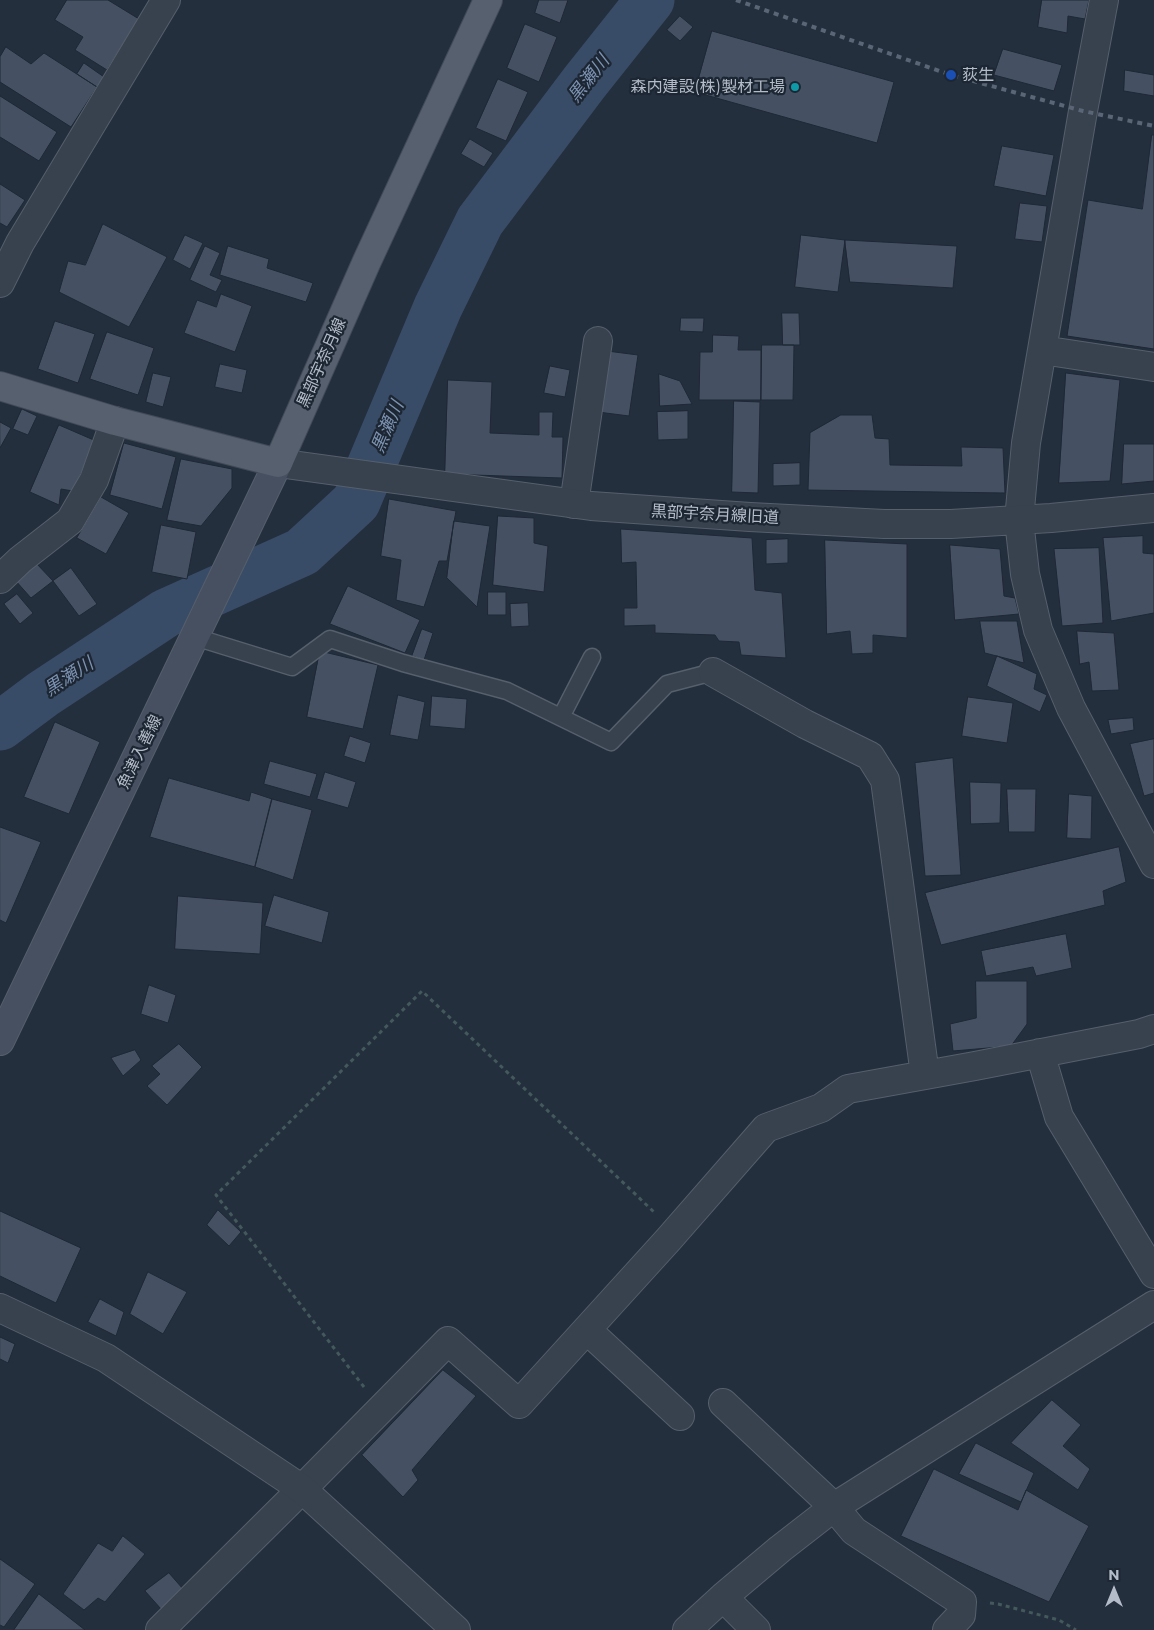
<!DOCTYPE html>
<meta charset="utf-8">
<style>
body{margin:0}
#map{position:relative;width:1154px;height:1630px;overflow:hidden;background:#242f3e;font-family:Montserrat,sans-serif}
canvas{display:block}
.north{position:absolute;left:1089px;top:1565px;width:50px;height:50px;-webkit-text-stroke:4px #1d2633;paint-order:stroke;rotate:0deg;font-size:14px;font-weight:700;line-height:20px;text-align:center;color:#b4bcc9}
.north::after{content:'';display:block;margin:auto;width:18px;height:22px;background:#b4bcc9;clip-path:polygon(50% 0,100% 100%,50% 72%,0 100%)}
</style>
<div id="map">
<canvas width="1154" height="1630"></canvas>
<div class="north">N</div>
</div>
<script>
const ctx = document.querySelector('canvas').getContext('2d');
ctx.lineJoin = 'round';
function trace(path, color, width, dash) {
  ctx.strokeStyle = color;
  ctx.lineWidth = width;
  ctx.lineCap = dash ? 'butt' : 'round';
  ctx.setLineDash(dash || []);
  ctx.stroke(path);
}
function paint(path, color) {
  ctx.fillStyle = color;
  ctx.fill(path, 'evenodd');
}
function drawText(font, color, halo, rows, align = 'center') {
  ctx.font = font + ' Montserrat,"Noto Sans JP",sans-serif';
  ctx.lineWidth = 4.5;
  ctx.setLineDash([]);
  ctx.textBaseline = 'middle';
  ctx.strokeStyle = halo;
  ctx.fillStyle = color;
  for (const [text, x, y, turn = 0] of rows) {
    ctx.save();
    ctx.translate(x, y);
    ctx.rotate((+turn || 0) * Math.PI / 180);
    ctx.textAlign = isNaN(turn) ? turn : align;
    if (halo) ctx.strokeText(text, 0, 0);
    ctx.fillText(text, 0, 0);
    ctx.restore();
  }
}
trace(new Path2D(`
 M 0,726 L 43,694 L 166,613 L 302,552 L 356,502 L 438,307 L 480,221 L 584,83 L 650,0`), '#394c67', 49);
const building = new Path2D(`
 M 67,0 L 108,0 L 139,19 L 107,70 L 75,50 L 83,37 L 55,20 Z
 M 539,0 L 568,0 L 560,23 L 535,13 Z
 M 1042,0 L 1089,0 L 1085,19 L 1068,16 L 1067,33 L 1038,27 Z
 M 680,16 L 693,27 L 680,41 L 667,30 Z
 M 525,24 L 557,37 L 539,82 L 507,68 Z
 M 712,31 L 894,82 L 877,143 L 695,92 Z
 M 6,47 L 31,64 L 44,53 L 97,87 L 71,127 L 0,82 L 0,57 Z
 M 1003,49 L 1062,65 L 1054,91 L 994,75 Z
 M 84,63 L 104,77 L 97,87 L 77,74 Z
 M 1125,70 L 1154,75 L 1154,96 L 1124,91 Z
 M 498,79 L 528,92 L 506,141 L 476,128 Z
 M 0,96 L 57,132 L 39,161 L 0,137 Z
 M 1152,135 L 1154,135 L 1154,349 L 1067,336 L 1088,200 L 1142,209 Z
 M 470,139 L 493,153 L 484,167 L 461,154 Z
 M 1002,146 L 1054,155 L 1046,196 L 994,186 Z
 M 0,184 L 25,200 L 7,227 L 0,223 Z
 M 1020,203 L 1047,206 L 1042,242 L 1015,239 Z
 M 103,224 L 167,257 L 129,327 L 59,292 L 68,261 L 85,265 Z
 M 185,235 L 203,243 L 190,269 L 173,260 Z
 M 801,235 L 845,240 L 838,292 L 795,287 Z
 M 845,240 L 957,246 L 953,288 L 850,282 Z
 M 205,246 L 220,253 L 210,275 L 222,280 L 216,292 L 190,280 Z
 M 228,246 L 269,259 L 267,268 L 313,283 L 306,302 L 220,275 Z
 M 221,294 L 252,306 L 235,352 L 184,333 L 197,300 L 216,307 Z
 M 782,313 L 799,313 L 800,345 L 783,345 Z
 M 681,318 L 704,318 L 703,332 L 680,331 Z
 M 55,321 L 95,334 L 78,383 L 38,369 Z
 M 107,332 L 154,348 L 138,395 L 90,379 Z
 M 713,335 L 739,336 L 738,350 L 761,350 L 761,400 L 699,400 L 700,352 L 712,352 Z
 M 762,345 L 794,345 L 793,400 L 761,400 Z
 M 607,351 L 638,355 L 629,416 L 598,412 Z
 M 220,364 L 247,370 L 242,393 L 215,387 Z
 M 550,366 L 570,370 L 565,397 L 544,393 Z
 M 153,373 L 171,377 L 163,407 L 146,402 Z
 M 1066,373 L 1120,380 L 1110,481 L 1059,483 Z
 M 659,374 L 680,381 L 692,404 L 660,406 Z
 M 448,380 L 492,382 L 490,433 L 539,435 L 539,412 L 553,412 L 552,437 L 563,437 L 562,478 L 445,474 Z
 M 734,401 L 760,402 L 758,493 L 732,492 Z
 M 22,409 L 37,416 L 28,435 L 13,429 Z
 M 688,411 L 688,439 L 658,440 L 657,412 Z
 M 841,415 L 872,415 L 875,438 L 889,439 L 890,465 L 962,466 L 961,447 L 1003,448 L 1005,493 L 808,490 L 810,433 Z
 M 0,422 L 11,428 L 0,448 Z
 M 59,425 L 96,441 L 73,491 L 61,489 L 59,505 L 30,492 Z
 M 124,443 L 176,457 L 162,509 L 110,495 Z
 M 1124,444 L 1154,444 L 1154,481 L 1122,484 Z
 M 181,459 L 232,469 L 232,488 L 201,526 L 167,520 Z
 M 800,463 L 800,485 L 773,486 L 773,464 Z
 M 101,497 L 129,513 L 106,554 L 77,538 Z
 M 389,499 L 456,511 L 447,561 L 439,561 L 424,607 L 396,600 L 401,560 L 381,556 Z
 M 498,516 L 534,518 L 534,543 L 548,546 L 544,592 L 493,585 Z
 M 454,521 L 490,526 L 477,607 L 447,578 Z
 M 161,525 L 196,532 L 187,579 L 152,572 Z
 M 621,529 L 752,538 L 755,590 L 782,593 L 786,658 L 741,655 L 739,642 L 719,641 L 715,635 L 655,633 L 655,625 L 624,626 L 624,608 L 637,608 L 636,562 L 622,563 Z
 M 1143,536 L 1143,553 L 1154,554 L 1154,613 L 1111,621 L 1103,538 Z
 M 788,539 L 788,563 L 766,564 L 766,540 Z
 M 825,540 L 907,544 L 907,638 L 873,635 L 873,653 L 852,654 L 850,631 L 827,634 Z
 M 950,545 L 1000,549 L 1004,596 L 1015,598 L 1019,614 L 955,620 Z
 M 1099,548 L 1103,623 L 1062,626 L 1054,549 Z
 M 36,563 L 53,581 L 31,598 L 15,580 Z
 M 71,568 L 97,604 L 79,616 L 53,581 Z
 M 348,586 L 420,620 L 405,653 L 330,624 Z
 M 488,592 L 506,592 L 506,615 L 488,615 Z
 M 17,594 L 33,613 L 20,624 L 4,604 Z
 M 528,603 L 529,626 L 511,627 L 510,604 Z
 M 980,621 L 1017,621 L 1024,663 L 985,653 Z
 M 422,629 L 433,633 L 424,660 L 412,656 Z
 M 1077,631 L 1114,633 L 1119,690 L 1092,691 L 1089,662 L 1080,664 Z
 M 320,651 L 378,665 L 363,729 L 307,717 Z
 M 997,656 L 1037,674 L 1034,689 L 1047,695 L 1040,712 L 987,686 Z
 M 398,695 L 425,702 L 418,740 L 390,735 Z
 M 432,696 L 467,699 L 465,729 L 430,726 Z
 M 968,697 L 1013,703 L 1007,743 L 962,736 Z
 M 1133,718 L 1134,730 L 1111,734 L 1108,720 Z
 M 55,722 L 100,742 L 69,814 L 24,797 Z
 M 350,736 L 371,743 L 365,763 L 344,756 Z
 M 1154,739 L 1154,793 L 1144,796 L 1130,744 Z
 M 953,758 L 961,875 L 925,876 L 915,763 Z
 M 270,761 L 317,774 L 310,797 L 264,784 Z
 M 325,772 L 356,782 L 348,808 L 317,799 Z
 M 169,778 L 249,801 L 251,792 L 272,799 L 255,867 L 150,837 Z
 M 970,782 L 1001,783 L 1000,823 L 971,824 Z
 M 1007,789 L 1036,789 L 1035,832 L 1009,832 Z
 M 1069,794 L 1092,796 L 1091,839 L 1067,838 Z
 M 272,799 L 312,810 L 293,880 L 255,867 Z
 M 0,827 L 41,842 L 6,923 L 0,920 Z
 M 1119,847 L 1126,882 L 1103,891 L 1105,905 L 941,945 L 925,893 Z
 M 274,895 L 329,912 L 322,943 L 265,926 Z
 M 178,896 L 263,903 L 260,954 L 175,949 Z
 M 1066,934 L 1072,968 L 1036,976 L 1033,967 L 986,976 L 981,951 Z
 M 976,981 L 1027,981 L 1027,1024 L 1011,1046 L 953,1051 L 950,1024 L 976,1018 Z
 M 149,985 L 176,995 L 168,1023 L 141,1014 Z
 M 179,1044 L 202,1067 L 167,1105 L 147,1086 L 160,1074 L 152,1066 Z
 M 135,1050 L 141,1060 L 123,1076 L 111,1058 Z
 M 218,1210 L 241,1232 L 229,1246 L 207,1225 Z
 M 0,1211 L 81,1248 L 56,1303 L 0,1276 Z
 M 148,1272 L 187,1292 L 163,1334 L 130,1314 Z
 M 100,1299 L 124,1312 L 116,1336 L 88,1322 Z
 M 0,1337 L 15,1344 L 8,1363 L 0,1359 Z
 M 443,1370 L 476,1396 L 412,1470 L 418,1480 L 403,1497 L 362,1455 Z
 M 1052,1400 L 1081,1425 L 1063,1446 L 1090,1469 L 1078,1490 L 1011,1443 Z
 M 976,1443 L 1034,1473 L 1021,1502 L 959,1474 Z
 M 934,1469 L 1018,1510 L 1026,1490 L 1089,1526 L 1049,1602 L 901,1536 Z
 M 123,1536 L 145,1554 L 105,1602 L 98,1598 L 84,1610 L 63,1594 L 98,1543 L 112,1551 Z
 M 0,1559 L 35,1584 L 4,1627 L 0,1625 Z
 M 169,1573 L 183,1589 L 161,1609 L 145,1591 Z
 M 39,1594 L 85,1630 L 14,1630 Z`);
paint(building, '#455162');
trace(building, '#1f2835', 1);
const service = new Path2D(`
 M 195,637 L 292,667 L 330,639 L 403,663 L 507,691 L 611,742 L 667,684 L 713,672
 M 561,717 L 592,657`);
const minor = new Path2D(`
 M 0,283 L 20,243 L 166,0
 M 1042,350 L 1154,367
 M 574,504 L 598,341
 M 1019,520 L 1026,443 L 1083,111 L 1104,0
 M 0,579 L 20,560 L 70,521 L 94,480 L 115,421
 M 713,672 L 805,724 L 870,756 L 885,780 L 925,1075
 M 1040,1053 L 1059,1117 L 1154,1274
 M 587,1330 L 680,1416
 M 723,1403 L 834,1507 L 854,1531 L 962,1602 L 961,1615 L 947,1630
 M 723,1597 L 756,1630
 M 160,1630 L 302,1489 L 448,1341 L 519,1404 L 668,1240 L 766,1128 L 821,1108 L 848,1089 L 975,1066 L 1139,1034 L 1154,1029
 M 687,1630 L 723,1597 L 780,1549 L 834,1507 L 1154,1305`);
const tertiary = new Path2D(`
 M 278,463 L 591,506 L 750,517 L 884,524 L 951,524 L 1051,518 L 1154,508
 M 1019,520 L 1025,574 L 1038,630 L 1071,708 L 1154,864
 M 0,1308 L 106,1358 L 302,1489 L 456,1630`);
const secondary = new Path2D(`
 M 0,1041 L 278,463`);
const primary = new Path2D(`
 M 0,386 L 115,421 L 278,463 L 367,261 L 488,0`);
trace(service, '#565f6c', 19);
trace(minor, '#565f6c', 30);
trace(tertiary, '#565f6c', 30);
trace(secondary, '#565f6c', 30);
trace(primary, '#414a57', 30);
trace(new Path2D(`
 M 364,1387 L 216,1195 L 422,991 L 655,1213
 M 990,1603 L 998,1604 L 1059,1620 L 1076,1630`), '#44595c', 3, [4, 4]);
trace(service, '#38414e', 16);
trace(minor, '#38414e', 28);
trace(tertiary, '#38414e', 28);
trace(secondary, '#465061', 28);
trace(primary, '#56606e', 28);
trace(new Path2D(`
 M 736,0 L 951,75 L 1083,111 L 1154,126`), '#5a6575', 4, [5, 5]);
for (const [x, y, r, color] of [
 [951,75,6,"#1a4fb4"],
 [795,87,5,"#0f9aa8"]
]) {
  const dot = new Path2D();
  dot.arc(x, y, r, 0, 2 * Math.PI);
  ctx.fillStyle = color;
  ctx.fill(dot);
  trace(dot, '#1d2633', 2);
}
drawText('16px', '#b4bcc9', '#1d2633', [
 ["荻生",962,75],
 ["森内建設(株)製材工場",785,87,"right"]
], 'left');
drawText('16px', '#b4bcc9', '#1d2633', [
 ["黒部宇奈月線",322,363,-66],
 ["黒部宇奈月線旧道",715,515,3],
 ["魚津入善線",140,752,-64]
]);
drawText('italic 18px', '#7c92b1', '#1d2633', [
 ["黒瀬川",589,79,-52],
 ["黒瀬川",388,427,-67],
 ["黒瀬川",69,677,-33]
]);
</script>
